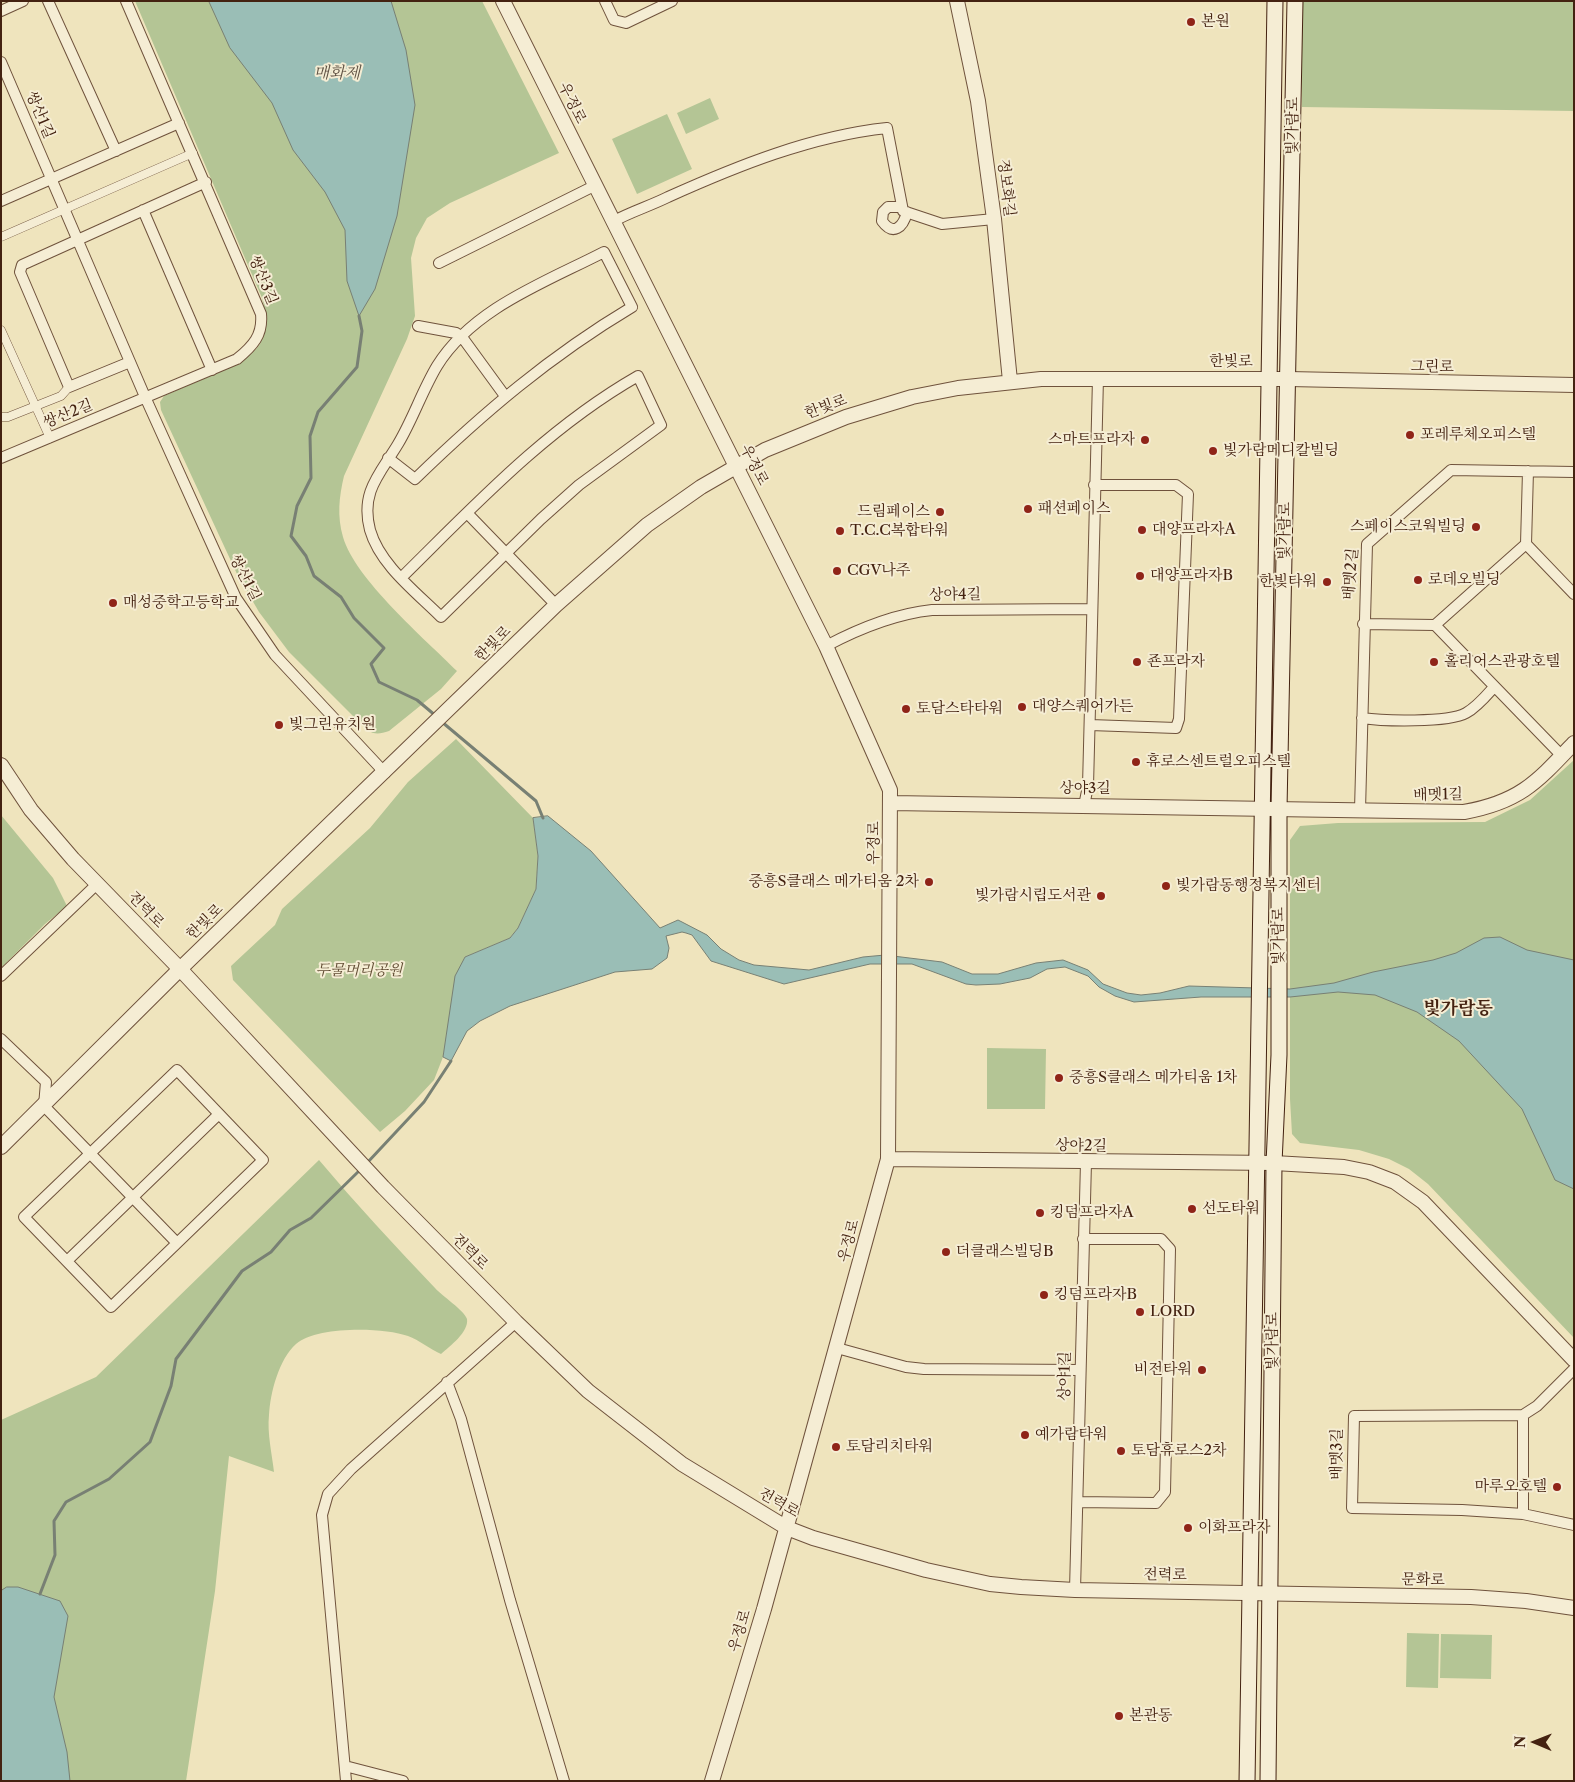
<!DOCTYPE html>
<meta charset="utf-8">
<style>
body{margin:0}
#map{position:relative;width:1575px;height:1782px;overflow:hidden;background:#efe4bd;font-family:"Libre Caslon Text",serif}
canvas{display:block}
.frame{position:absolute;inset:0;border:2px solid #421;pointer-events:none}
.north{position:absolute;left:1510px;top:1717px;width:50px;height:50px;-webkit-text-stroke:4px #f5edd4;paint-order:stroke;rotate:271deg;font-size:14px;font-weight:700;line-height:20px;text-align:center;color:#421}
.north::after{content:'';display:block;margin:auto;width:18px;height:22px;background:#421;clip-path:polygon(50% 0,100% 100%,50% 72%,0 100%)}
</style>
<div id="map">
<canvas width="1575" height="1782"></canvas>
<div class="frame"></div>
<div class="north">N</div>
</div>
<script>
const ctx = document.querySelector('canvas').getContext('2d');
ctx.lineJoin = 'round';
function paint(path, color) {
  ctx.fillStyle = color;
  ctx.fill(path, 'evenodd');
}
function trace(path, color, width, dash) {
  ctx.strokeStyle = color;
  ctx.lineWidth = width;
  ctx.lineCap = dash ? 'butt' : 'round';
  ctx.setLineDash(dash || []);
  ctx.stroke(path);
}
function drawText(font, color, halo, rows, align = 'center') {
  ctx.font = font + ' "Libre Caslon Text","Noto Serif KR",serif';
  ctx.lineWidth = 4;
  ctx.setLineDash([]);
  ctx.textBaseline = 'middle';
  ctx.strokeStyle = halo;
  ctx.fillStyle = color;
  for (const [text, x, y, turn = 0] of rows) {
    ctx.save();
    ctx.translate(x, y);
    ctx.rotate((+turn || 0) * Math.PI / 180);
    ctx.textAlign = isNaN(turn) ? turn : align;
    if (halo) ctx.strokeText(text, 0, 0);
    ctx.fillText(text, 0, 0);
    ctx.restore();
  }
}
paint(new Path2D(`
 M 135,1 L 482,1 L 559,153 L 450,203 L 427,218 L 416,238 L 411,258 L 415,316 L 407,339 L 344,476 C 339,497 337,516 343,537 C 355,579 425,639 457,671 L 441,689 L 389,731 C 380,734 375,735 367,730 L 289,652 L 259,612 L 237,574 L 161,410 L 160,402 L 164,396 C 185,386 249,363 260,344 C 268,329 266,314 262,298 Z
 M 1301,1 L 1574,1 L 1574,111 L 1302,107 Z
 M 710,98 L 719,119 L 686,134 L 677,113 Z
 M 667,114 L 692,169 L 637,194 L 612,139 Z
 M 456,739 L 533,818 L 538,856 L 536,889 L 518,928 L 510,938 L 465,957 L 448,1028 L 443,1057 L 434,1080 L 405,1111 L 380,1132 L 233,980 L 231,966 L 275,925 L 282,909 L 370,828 L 408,782 Z
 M 1574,760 L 1574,1338 L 1428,1184 L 1409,1169 L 1389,1159 L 1359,1150 L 1300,1143 L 1292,1134 L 1290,1099 L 1290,840 L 1300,826 L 1338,823 L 1485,822 L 1530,800 Z
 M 1,815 L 53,878 L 67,906 L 45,924 L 1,968 Z
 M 987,1048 L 1046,1049 L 1045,1109 L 987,1109 Z
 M 319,1160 C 356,1204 395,1246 435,1288 C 441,1295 465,1311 467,1319 C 469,1332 450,1346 441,1354 C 430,1349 419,1340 408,1336 C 383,1327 316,1326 296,1344 C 279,1359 270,1393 269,1415 C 267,1433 272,1454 274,1472 L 229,1456 L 215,1591 L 186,1781 L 1,1781 L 1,1420 L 96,1377 Z
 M 1407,1633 L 1439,1634 L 1438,1688 L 1406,1687 Z
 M 1441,1634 L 1492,1635 L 1491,1679 L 1440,1678 Z`), '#b4c595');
const water = new Path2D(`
 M 209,1 L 391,1 L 406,50 L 415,105 L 397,216 L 375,289 L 359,316 L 347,281 L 345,230 L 325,192 L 293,150 L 272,103 L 230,48 Z
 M 548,816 L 591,851 L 660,928 L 678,920 L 682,922 L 707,935 L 721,949 L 739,960 L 754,965 L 809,970 L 863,957 L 885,955 L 942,962 L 972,974 L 998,974 L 1036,963 L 1063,960 L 1088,970 L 1103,984 L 1127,993 L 1141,995 L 1160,993 L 1189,986 L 1290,989 L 1334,983 L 1373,972 L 1433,960 L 1456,953 L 1484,938 L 1500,937 L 1527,950 L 1574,960 L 1574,1189 L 1555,1180 L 1522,1109 L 1459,1041 L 1417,1012 L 1375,995 L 1338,992 L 1290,997 L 1201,997 L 1134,1002 L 1115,996 L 1099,987 L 1088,976 L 1065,967 L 1047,969 L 1030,978 L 1000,984 L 976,985 L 966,984 L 912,964 L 870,964 L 784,984 L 711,961 L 692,935 L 686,933 L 682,932 L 666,936 L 669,948 L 667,958 L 652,969 L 615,972 L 510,1006 L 480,1021 L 467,1031 L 451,1061 L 443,1057 L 455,976 L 465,957 L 510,938 L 518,928 L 536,889 L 538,856 L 533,818 Z
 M 7,1587 L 18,1587 L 60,1601 L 68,1616 L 54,1697 L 67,1752 L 70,1781 L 1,1781 L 1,1591 Z`);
paint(water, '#9abeb6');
trace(water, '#788074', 1);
trace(new Path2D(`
 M 359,316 L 362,331 L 357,367 L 318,412 L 310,436 L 311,478 L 297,506 L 291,536 L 306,556 L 314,576 L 341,597 L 354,618 L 384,648 L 371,664 L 379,682 L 417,700 L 436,716
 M 442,722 L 536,801 L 543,818
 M 367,1163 L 424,1102 L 451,1061
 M 40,1594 L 55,1555 L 54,1521 L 66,1502 L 109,1479 L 150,1442 L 171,1386 L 176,1359 L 242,1271 L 271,1252 L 290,1230 L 311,1218 L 361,1169`), '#788074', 3);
const pedestrian = new Path2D(`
 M 1,237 L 193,153
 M 1,330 L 50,438
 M 1,417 L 8,417 L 61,396 L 69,387`);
const minor = new Path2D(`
 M 48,1 L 116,151
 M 605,1 L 614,20 L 626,23 L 672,1
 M 1,11 L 23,1
 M 1,62 L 146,399 L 236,598 L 275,655 L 385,773
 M 1,201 L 179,123
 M 901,207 L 888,207 L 883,212 L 882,221 C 893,236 903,228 907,212
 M 143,210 L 212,370
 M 612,222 C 630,212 650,206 668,197 C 737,166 811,136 887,128 L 903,211 L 942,224 L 994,219
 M 439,263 L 594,186
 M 418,326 L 456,333 L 462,337 L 505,396
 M 130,362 L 69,387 L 20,272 L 22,265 L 206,182
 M 1,458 L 237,359 C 253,346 263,335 261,314 L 126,1
 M 388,458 L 415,479 C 483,413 550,356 632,307 L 604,252 C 546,282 473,308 437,366 C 422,391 413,419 398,444 C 380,474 360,492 370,530 C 380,565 416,592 441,617 L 541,519 L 579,485 L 661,425 L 638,376 C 547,428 476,504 402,577
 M 467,513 L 556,605
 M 1526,544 L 1574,594
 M 1363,624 L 1435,625 L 1526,544 L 1528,471
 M 1435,625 L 1562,756
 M 826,646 C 860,628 894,614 932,610 L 1091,609
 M 1362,718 C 1382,721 1448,723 1466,713 C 1477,707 1486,696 1494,687
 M 1090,725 L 1176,728 L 1179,719 L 1188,494 L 1176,485 L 1094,485
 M 1084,806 L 1088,786 L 1090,707 L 1098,378
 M 1360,810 L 1367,544 L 1451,470 L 1574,472
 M 1,976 L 97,884
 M 1,1039 L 46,1082 L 44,1106 L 177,1243
 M 177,1070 L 263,1160 L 111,1307 L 24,1217 Z
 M 67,1261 L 219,1114
 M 837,1348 L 906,1367 L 924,1369 L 1080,1370
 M 1574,1369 L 1537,1406 L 1523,1415 L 1354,1416 L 1352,1508 L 1462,1510 L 1523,1514 L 1574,1525
 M 447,1382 L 461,1419 L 510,1600 L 564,1781
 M 1078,1502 L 1156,1503 L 1165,1492 L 1170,1249 L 1161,1239 L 1083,1239
 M 1523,1514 L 1523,1415
 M 1075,1590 L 1086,1162
 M 345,1766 L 403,1781
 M 346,1781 L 322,1515 L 328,1494 L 351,1469 L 516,1322`);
const tertiary = new Path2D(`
 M 503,1 L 826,646 L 890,790 L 888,1159 L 764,1609 L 712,1781
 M 957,1 L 978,101 L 994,219 L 1010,381
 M 1,765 L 31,810 L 73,859 L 180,969 L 383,1187 L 516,1322 L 588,1391 L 682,1464 L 787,1528 L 813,1538 L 926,1570 L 990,1584 L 1021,1587 L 1075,1590 L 1471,1597 L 1526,1601 L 1574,1608
 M 891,803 L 1464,812 C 1520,802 1537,782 1574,743
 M 1,1147 L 180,969 L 556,605 L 647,525 L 701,487 L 765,450 L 846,417 L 912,397 L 958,388 L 1041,379 L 1289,379 L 1574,385
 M 888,1159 L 1274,1163 L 1344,1167 L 1369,1172 L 1395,1182 L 1423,1202 L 1574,1360`);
const secondary = new Path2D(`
 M 1247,1781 L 1275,1
 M 1268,1781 L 1274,1163 L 1279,1055 L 1279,809 L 1295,1`);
trace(pedestrian, '#6f523c', 9);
trace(minor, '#6f523c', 12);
trace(tertiary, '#6f523c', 16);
trace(secondary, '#421', 17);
trace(pedestrian, '#f5edd4', 8);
trace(minor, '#f5edd4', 10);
trace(tertiary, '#f5edd4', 14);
trace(secondary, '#f5edd4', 15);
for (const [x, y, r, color] of [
 [1191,22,5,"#8f2418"],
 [1410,435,5,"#8f2418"],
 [1145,440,5,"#8f2418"],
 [1213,451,5,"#8f2418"],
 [1028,509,5,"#8f2418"],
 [940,512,5,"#8f2418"],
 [1476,527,5,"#8f2418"],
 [1142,530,5,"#8f2418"],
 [840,531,5,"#8f2418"],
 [837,571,5,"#8f2418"],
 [1140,576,5,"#8f2418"],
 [1418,580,5,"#8f2418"],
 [1327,582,5,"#8f2418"],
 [113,603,5,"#8f2418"],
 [1137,662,5,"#8f2418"],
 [1434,662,5,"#8f2418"],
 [1022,707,5,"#8f2418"],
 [906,709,5,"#8f2418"],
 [279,725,5,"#8f2418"],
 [1136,762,5,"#8f2418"],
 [929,882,5,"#8f2418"],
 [1166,886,5,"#8f2418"],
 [1101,896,5,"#8f2418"],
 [1059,1078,5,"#8f2418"],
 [1192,1209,5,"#8f2418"],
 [1040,1213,5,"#8f2418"],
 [946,1252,5,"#8f2418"],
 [1044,1295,5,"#8f2418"],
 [1140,1312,5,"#8f2418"],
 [1202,1370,5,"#8f2418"],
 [1025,1435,5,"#8f2418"],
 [836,1447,5,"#8f2418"],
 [1121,1451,5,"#8f2418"],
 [1557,1487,5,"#8f2418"],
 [1188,1528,5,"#8f2418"],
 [1119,1716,5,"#8f2418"]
]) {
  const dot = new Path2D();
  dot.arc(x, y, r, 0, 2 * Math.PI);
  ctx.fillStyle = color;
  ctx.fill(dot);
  trace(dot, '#f5edd4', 2);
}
drawText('15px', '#421', '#f5edd4', [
 ["본원",1201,22],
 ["포레루체오피스텔",1420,435],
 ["스마트프라자",1135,440,"right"],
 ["빛가람메디칼빌딩",1223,451],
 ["패션페이스",1038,509],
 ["드림페이스",930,512,"right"],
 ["스페이스코웍빌딩",1466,527,"right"],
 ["대양프라자A",1152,530],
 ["T.C.C복합타워",850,531],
 ["CGV나주",847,571],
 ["대양프라자B",1150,576],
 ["로데오빌딩",1428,580],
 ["한빛타워",1317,582,"right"],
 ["매성중학고등학교",123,603],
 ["죤프라자",1147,662],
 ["홀리어스관광호텔",1444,662],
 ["대양스퀘어가든",1032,707],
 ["토담스타타워",916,709],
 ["빛그린유치원",289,725],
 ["휴로스센트럴오피스텔",1146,762],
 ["중흥S클래스 메가티움 2차",919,882,"right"],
 ["빛가람동행정복지센터",1176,886],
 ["빛가람시립도서관",1091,896,"right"],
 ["중흥S클래스 메가티움 1차",1069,1078],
 ["선도타워",1202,1209],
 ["킹덤프라자A",1050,1213],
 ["더클래스빌딩B",956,1252],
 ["킹덤프라자B",1054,1295],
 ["LORD",1150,1312],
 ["비전타워",1192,1370,"right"],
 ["예가람타워",1035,1435],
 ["토담리치타워",846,1447],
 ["토담휴로스2차",1131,1451],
 ["마루오호텔",1547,1487,"right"],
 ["이화프라자",1198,1528],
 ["본관동",1129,1716]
], 'left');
drawText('15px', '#421', '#f5edd4', [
 ["우정로",572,103,64],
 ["쌍산1길",40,115,67],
 ["빛가람로",1293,126,-89],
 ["정보화길",1006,188,83],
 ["쌍산3길",263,280,68],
 ["한빛로",1231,362],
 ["그린로",1432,367,1],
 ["한빛로",826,407,-20],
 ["쌍산2길",68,414,-22],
 ["우정로",754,465,63],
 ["빛가람로",1285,531,-89],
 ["배멧2길",1351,574,-85],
 ["쌍산1길",245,578,63],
 ["상야4길",955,595,-1],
 ["한빛로",493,644,-45],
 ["상야3길",1085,789],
 ["배멧1길",1438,795,-1],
 ["우정로",874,843,-89],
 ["전력로",146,910,46],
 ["한빛로",205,922,-44],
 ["빛가람로",1279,936,-90],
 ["상야2길",1081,1146,1],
 ["우정로",849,1241,-75],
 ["전력로",470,1252,45],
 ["빛가람로",1273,1341,-90],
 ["상야1길",1065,1376,-89],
 ["배멧3길",1337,1454,-89],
 ["전력로",779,1503,30],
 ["전력로",1165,1575,1],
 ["문화로",1423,1580,1],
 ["우정로",740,1631,-73]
]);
drawText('italic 15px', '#604b32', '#f5edd4', [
 ["두물머리공원",359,971]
]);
drawText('italic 16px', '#5e5143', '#f5edd4', [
 ["매화제",337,73]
]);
drawText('bold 18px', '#421', '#f5edd4', [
 ["빛가람동",1458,1009]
]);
</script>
